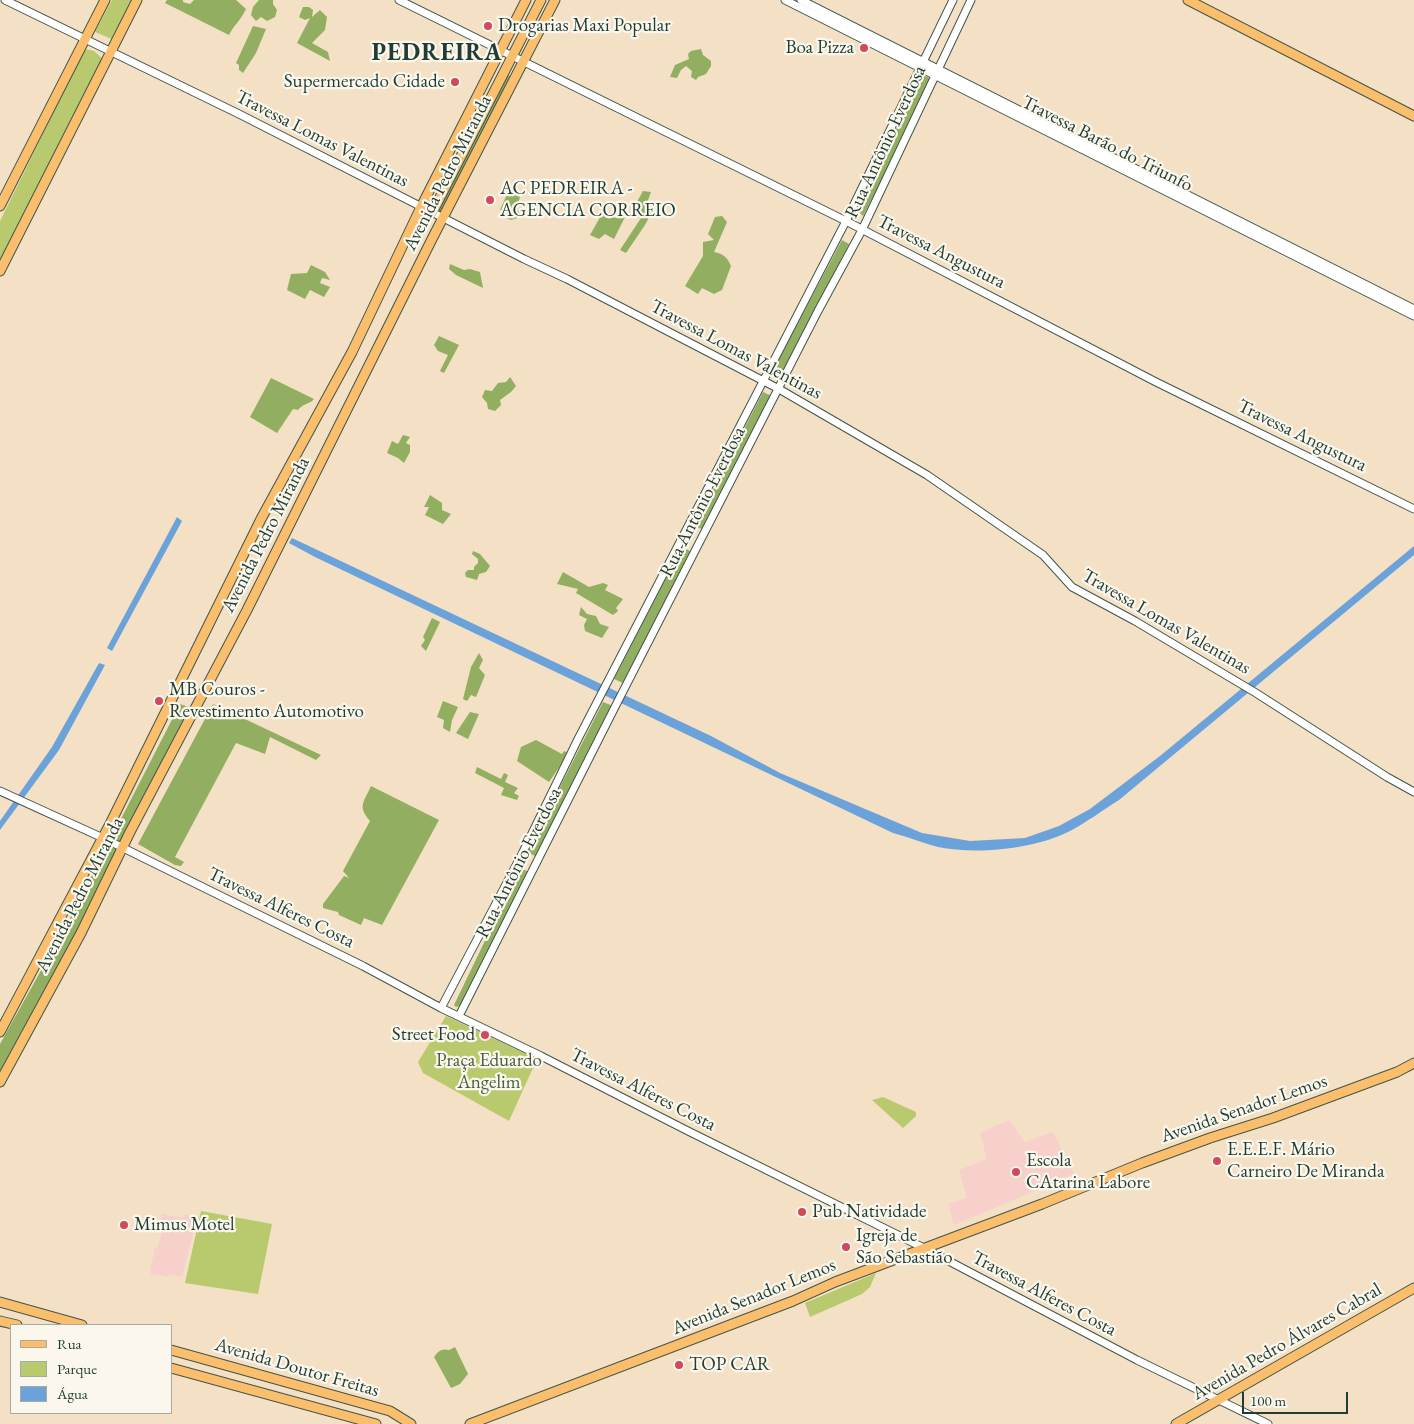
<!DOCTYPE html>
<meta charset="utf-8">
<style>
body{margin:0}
#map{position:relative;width:1414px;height:1424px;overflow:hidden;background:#f3e0c5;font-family:"EB Garamond",serif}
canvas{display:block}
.legend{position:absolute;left:10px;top:1324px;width:162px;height:90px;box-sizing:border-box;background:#fbf7ec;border:1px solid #a3ada2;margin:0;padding:6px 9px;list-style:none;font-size:15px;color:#1f3d34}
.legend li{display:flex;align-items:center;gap:10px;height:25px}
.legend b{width:25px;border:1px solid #a3ada2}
.scale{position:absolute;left:1242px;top:1392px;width:106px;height:22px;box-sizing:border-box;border:2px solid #1f3d34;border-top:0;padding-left:6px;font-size:15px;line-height:18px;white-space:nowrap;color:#1f3d34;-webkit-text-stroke:4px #fbf7ec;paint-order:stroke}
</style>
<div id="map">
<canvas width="1414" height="1424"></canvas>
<ul class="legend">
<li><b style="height:6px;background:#fabe6d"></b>Rua</li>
<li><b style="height:14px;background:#b8ca6d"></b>Parque</li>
<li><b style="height:14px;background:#6ba2d9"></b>Água</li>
</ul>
<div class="scale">100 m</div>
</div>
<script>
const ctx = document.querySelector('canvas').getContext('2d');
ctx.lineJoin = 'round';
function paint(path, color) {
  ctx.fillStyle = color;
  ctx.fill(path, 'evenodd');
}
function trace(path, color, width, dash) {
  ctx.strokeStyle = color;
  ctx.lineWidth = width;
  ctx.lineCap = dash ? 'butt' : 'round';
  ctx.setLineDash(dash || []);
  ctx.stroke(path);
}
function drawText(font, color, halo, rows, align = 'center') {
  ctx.font = font + ' "EB Garamond",serif';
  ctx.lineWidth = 4.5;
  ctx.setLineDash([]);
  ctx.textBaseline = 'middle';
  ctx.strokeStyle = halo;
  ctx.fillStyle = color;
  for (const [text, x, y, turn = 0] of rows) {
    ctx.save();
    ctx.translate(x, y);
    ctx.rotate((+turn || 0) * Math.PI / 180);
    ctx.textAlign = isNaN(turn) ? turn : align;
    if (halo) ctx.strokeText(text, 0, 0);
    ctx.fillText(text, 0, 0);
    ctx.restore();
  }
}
paint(new Path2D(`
 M 1009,1120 L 1025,1142 L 1053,1132 L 1074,1174 L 954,1225 L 948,1204 L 967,1198 L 959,1170 L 987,1159 L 980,1133 Z
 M 162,1214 L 183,1218 L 183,1214 L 197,1218 L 182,1277 L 169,1274 L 168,1277 L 151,1274 L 150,1270 L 155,1248 L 158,1248 L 164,1223 L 161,1221 Z`), '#f7d0cc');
paint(new Path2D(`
 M 112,0 L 133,0 L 114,40 L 95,32 Z
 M 85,49 L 94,51 L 103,59 L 0,263 L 0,221 Z
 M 446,1016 L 537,1059 L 509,1121 L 423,1073 L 418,1062 Z
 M 883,1097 L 916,1112 L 916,1116 L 903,1128 L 872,1100 Z
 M 201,1211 L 272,1224 L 258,1294 L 185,1283 Z
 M 876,1273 L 870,1287 L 862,1294 L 810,1317 L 805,1303 Z`), '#b8ca6d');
paint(new Path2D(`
 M 167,0 L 183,0 L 183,2 L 190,4 L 194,0 L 236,0 L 246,9 C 241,20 234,25 229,35 L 165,3 Z
 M 259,0 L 273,0 L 273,4 L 277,10 L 275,17 L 267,21 L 261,17 L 256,21 L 251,15 L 253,7 Z
 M 303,7 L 309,7 L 313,10 L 312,17 L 320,10 L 327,17 L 325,30 L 312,43 L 328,52 L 330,61 L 297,43 L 310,18 L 305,20 L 299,17 Z
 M 253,26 L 266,29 L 256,53 L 243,73 L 239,70 L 239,65 L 236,63 Z
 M 701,49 L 703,55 L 711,61 L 711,66 L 706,74 L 698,77 L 696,80 L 691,77 L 692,71 L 686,66 L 681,70 L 677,78 L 670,77 L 675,65 L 689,59 L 688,54 L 691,51 Z
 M 918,73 L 934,80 L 863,216 L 859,212 Z
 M 506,74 L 512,77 L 443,214 L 436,211 Z
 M 643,191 L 651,192 L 647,203 L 654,208 L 645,225 L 626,253 L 620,250 L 641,218 L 629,216 Z
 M 508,192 L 520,197 L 518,204 L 515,205 L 520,213 L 517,218 L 511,220 L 506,218 L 507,212 L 500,210 Z
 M 603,212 L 616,218 L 625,217 L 614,239 L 605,234 L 599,239 L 590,235 Z
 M 722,216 L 727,222 L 714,252 C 724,254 727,257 731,266 L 722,290 L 714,294 L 702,288 L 698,294 L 685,286 L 703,256 L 703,242 L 714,240 L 708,234 L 715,217 Z
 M 842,240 L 849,244 L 783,374 L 774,368 Z
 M 450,264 L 464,270 L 470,269 L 480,272 L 483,288 L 456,275 L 449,269 Z
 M 311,265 L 325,272 L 330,280 L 322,278 L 320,283 L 330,287 L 324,297 L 310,290 L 305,299 L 287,290 L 291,274 L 307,273 Z
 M 439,336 L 459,345 L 444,373 L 440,371 L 448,355 L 438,351 L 434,345 Z
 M 510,377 L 516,386 L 511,392 L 500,400 L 501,405 L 495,411 L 488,409 L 487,403 L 482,397 L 485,390 L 492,391 L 498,383 L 506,382 Z
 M 271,378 L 314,399 C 311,404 303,403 298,410 L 293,409 L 277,433 L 250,417 Z
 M 763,392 L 772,396 L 703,529 L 694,527 Z
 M 403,435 L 410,437 L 406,443 L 410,445 L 410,452 L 404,463 L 398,458 L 387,453 L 392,441 L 398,444 Z
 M 430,495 L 442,503 L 442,510 L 451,514 L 443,524 L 425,515 L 429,507 L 424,507 Z
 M 682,547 L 692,552 L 625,684 L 614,679 Z
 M 473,551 L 480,554 L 490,566 L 486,572 L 479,574 L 477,580 L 466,577 L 465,573 L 468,570 L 474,570 L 474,567 L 478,563 L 478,559 L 472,554 Z
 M 563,572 L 589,587 L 603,583 L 608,585 L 605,590 L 623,599 L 616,608 L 618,611 L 613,615 L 576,593 L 578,589 L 557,584 Z
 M 581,607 L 587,614 L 596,616 L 600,624 L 609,627 L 602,638 L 585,631 L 584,625 L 587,619 L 579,615 Z
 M 432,618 L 440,622 L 426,651 L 421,646 L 425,640 L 423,637 Z
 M 479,653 L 483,660 L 479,668 L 485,675 L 476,697 L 471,695 L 467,701 L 463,699 L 471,667 Z
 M 443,701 L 458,707 L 452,720 L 450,732 L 443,728 L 444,720 L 437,717 Z
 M 603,702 L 613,706 L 537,857 L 527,852 Z
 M 180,704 L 191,708 L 116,856 L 113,855 L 115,857 L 113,863 L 0,1074 L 0,1044 L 68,922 Z
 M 213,704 L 321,755 L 316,760 L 270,737 L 265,754 L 236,743 L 175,857 L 184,862 L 181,866 L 175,865 L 138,844 Z
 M 470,712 L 479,714 L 468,739 L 456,733 Z
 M 536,740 L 562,754 L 564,751 L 569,753 L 549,782 L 517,761 L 521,747 Z
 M 477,767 L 501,779 L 504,773 L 508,775 L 505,782 L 518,788 L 514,793 L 519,796 L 517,800 L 501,795 L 504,788 L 475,773 Z
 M 371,786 L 439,820 L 382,925 L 364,918 L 361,925 L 339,915 L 338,912 L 323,908 L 323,904 L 344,876 L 349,878 L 343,871 L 370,821 C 357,806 364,802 371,786 Z
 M 520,868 L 529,872 L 460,1006 L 456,1007 L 454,1005 Z
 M 455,1347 L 468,1374 L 460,1384 L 451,1388 L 434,1357 C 438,1351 442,1348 449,1350 Z`), '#92ae60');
paint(new Path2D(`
 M 177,517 L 182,521 L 112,651 L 107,648 Z
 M 292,538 L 711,736 L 780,773 L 922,833 L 970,841 L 1025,838 L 1059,826 L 1090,809 L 1160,756 L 1414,546 L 1414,555 L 1119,800 C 1103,810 1087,822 1070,831 C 1035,849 976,855 938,847 C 923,843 908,837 893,833 L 315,557 L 289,543 Z
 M 99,663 L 105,665 L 59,750 L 0,830 L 0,821 L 52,747 Z`), '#6ba2d9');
const minor = new Path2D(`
 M 5,0 L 239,114 L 524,259 L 567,279 L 779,389 L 927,475 L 1043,555 L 1072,587 L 1135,621 L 1256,693 L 1387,777 L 1414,792
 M 399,0 L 846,221 L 1156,382 L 1414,509
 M 785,0 L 1414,316
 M 801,0 L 1414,309
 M 0,791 L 103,838 L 363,966 L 441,1008 L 541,1056 L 688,1131 L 924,1248 L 1137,1360 L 1268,1424
 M 441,1008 L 522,854 L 578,739 L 846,221 L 953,0
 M 459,1016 L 617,703 L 818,311 L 862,230 L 971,0`);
const major = new Path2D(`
 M 1188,0 L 1414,116
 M 0,206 L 105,0
 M 432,213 L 541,0
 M 0,271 L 137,0
 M 0,1032 L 111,822 L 261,519 L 352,352 L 421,207 L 526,0
 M 0,1082 L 81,933 L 130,832 L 247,610 L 432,239 L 555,0
 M 0,1302 L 82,1325
 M 0,1321 L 17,1325
 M 171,1350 L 390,1411 L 411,1424
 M 171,1368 L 376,1424
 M 470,1424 L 793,1301 L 835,1282 L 1042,1204 L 1142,1163 L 1210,1138 L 1273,1118 L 1397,1072 L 1414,1063
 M 1176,1424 L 1414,1288`);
trace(minor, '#3f554a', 9);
trace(major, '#3f554a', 11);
trace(minor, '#fff', 7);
trace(major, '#fabe6d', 9);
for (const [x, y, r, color] of [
 [488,26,5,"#d1495b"],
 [864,48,5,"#d1495b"],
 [455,82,5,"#d1495b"],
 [490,200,5,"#d1495b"],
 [159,701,5,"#d1495b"],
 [485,1035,5,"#d1495b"],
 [1217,1161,5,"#d1495b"],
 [1016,1172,5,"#d1495b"],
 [802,1212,5,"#d1495b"],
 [124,1225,5,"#d1495b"],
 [846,1247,5,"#d1495b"],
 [679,1365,5,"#d1495b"]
]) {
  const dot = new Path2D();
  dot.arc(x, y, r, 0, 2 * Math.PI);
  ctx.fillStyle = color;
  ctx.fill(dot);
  trace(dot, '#fbf7ec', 2);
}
drawText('19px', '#1f3d34', '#fbf7ec', [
 ["Drogarias Maxi Popular",498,26],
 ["Boa Pizza",854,48,"right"],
 ["Supermercado Cidade",445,82,"right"],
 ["AC PEDREIRA -",500,189],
 ["AGENCIA CORREIO",500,211],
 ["MB Couros -",169,690],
 ["Revestimento Automotivo",169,712],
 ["Street Food",475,1035,"right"],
 ["E.E.E.F. Mário",1227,1150],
 ["Carneiro De Miranda",1227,1172],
 ["Escola",1026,1161],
 ["CAtarina Labore",1026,1183],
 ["Pub Natividade",812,1212],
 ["Mimus Motel",134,1225],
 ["Igreja de",856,1236],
 ["São Sebastião",856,1258],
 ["TOP CAR",689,1365]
], 'left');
drawText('19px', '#1f3d34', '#fbf7ec', [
 ["Travessa Lomas Valentinas",322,139,27],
 ["Rua Antônio Everdosa",886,142,-65],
 ["Travessa Barão do Triunfo",1107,144,27],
 ["Avenida Pedro Miranda",448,173,-63],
 ["Travessa Angustura",941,252,27],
 ["Travessa Lomas Valentinas",736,350,28],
 ["Travessa Angustura",1302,436,26],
 ["Rua Antônio Everdosa",703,502,-63],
 ["Avenida Pedro Miranda",266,535,-63],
 ["Travessa Lomas Valentinas",1166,622,30],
 ["Rua Antônio Everdosa",519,863,-63],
 ["Avenida Pedro Miranda",80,895,-63],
 ["Travessa Alferes Costa",281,908,26],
 ["Travessa Alferes Costa",643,1090,27],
 ["Avenida Senador Lemos",1244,1109,-19],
 ["Travessa Alferes Costa",1044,1294,28],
 ["Avenida Senador Lemos",754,1297,-22],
 ["Avenida Pedro Álvares Cabral",1287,1342,-30],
 ["Avenida Doutor Freitas",297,1368,16]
]);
drawText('19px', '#456042', '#fbf7ec', [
 ["Praça Eduardo",489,1061],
 ["Angelim",489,1083]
]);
ctx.letterSpacing = '1px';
drawText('bold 24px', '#1f3d34', '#fbf7ec', [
 ["PEDREIRA",437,53]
]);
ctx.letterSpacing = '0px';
</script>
